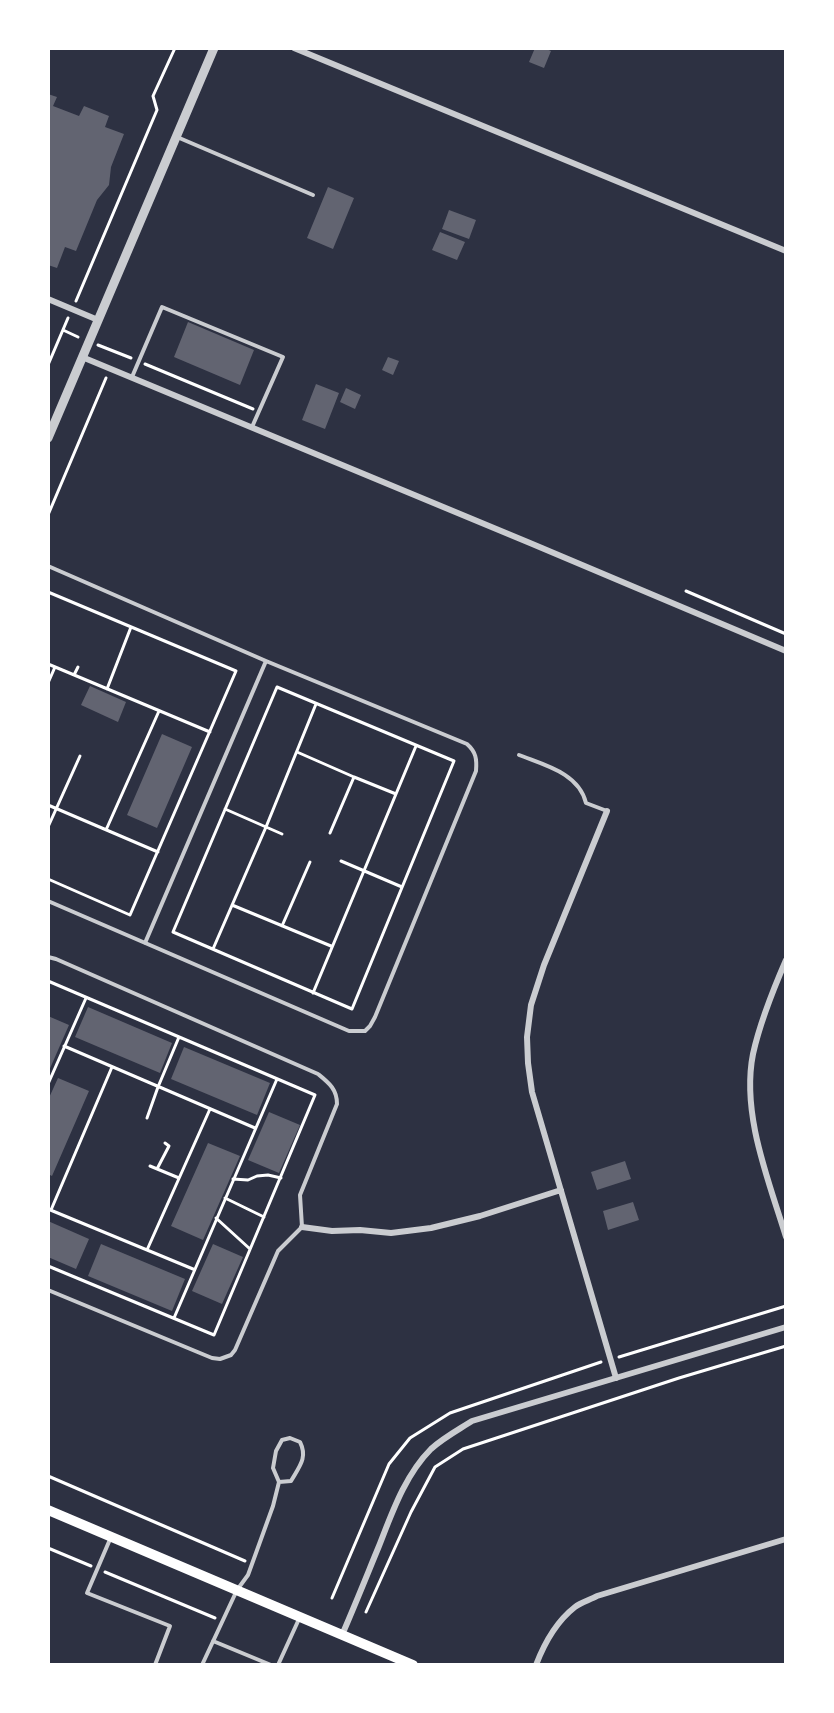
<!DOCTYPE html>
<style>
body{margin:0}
#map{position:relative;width:834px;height:1713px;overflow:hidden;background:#2d3142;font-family:"PT Sans",sans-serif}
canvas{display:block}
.frame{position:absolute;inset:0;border:50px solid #fff;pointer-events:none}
</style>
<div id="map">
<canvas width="834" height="1713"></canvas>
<div class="frame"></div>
</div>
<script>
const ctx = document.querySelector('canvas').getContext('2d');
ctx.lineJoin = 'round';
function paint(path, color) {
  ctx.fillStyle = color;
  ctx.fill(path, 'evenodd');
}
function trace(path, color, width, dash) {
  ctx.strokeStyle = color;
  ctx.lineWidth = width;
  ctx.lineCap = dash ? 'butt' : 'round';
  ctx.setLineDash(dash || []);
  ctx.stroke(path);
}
paint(new Path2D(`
 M 535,48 L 544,48 L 551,51 L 544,68 L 529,62 Z
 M 48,94 L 57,97 L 53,106 L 79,116 L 84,106 L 109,116 L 105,127 L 124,134 L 111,167 L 109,185 L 97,200 L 76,251 L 65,247 L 57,268 L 48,265 Z
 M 328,187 L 354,198 L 333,249 L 307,238 Z
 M 449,210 L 476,220 L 469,239 L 442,229 Z
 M 440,232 L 465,242 L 457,260 L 432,250 Z
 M 188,322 L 254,350 L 240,385 L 174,357 Z
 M 388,357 L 399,361 L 393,375 L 382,370 Z
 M 316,384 L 339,393 L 325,429 L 302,420 Z
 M 346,388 L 361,395 L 355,409 L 340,402 Z
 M 90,686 L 126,702 L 118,722 L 81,705 Z
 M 162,734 L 192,747 L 157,828 L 127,815 Z
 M 88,1007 L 172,1043 L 160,1073 L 75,1037 Z
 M 48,1016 L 69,1025 L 48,1073 Z
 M 184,1047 L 270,1083 L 257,1115 L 171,1079 Z
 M 58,1078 L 89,1091 L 52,1176 L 48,1174 L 48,1100 Z
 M 269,1112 L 300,1125 L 279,1173 L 248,1160 Z
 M 208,1143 L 240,1156 L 203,1240 L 171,1226 Z
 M 625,1161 L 631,1179 L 597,1190 L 591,1172 Z
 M 633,1202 L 639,1220 L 608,1230 L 603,1211 Z
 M 48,1221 L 89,1239 L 76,1269 L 48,1257 Z
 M 101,1244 L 185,1279 L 172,1311 L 88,1276 Z
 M 213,1244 L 243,1257 L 222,1304 L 192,1291 Z`), '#626471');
trace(new Path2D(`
 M 76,301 L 157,110 L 153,96 L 175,48
 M 63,330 L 78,337
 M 98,345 L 131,358
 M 145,364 L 253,409
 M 48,365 L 68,318
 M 48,515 L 106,378
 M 686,591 L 786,634
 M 48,592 L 236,671 L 130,915 L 48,879
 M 48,664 L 210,732
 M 74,675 L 78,667
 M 48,683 L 55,667
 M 277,687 L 454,761 L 352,1009 L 173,932 Z
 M 107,689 L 131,627
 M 297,752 L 354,777
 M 48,805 L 158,852
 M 225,809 L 266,827 L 316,704
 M 48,827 L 80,756
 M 106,830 L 159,711
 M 330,833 L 354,777 L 396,794
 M 341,861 L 402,887
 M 232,905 L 331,946
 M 282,926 L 310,862
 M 213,949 L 266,827 L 282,834
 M 48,981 L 315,1095 L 214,1335 L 48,1266
 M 313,993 L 416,746
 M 64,1046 L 255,1128
 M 48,1084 L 86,998
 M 147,1118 L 158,1087 L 179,1037
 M 150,1166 L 179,1178
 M 157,1169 L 169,1146 L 165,1143
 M 233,1179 L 248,1180 L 257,1176 L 268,1175 L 281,1178
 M 225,1198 L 264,1217
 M 48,1209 L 193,1269
 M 51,1210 L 112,1067
 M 216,1218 L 250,1249
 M 147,1250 L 210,1109
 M 174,1318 L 277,1079
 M 619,1357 L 786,1306
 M 48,1476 L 245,1561
 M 48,1548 L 91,1566
 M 105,1572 L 215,1618
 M 332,1598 L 389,1464 L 410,1438 L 450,1413 L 601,1362
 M 366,1612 L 411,1512 L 435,1467 L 463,1449 L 679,1378 L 786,1346`), '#fff', 3);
trace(new Path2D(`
 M 177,137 L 313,195
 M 132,377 L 162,307 L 283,357 L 252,427
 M 48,566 L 266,661 L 467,744 C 476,752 477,759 476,771 L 375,1017 L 370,1026 L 365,1031 L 349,1031 L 48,901
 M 519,755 C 544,765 579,773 586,803 L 607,811
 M 145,943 L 266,661
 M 48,957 L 56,959 L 318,1074 C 329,1083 337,1089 337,1104 L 300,1195 L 302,1227 L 278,1251 L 235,1350 L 231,1355 L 220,1359 L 212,1358 L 48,1290
 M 111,1537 L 87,1593 L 170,1626 L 155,1665
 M 213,1641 L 271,1665
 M 202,1665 L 237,1590 L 248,1575 L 273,1506 L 279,1482 L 273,1468 L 276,1451 L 282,1440 L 290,1438 L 300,1442 C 308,1458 299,1467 291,1481 L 279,1482
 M 278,1665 L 299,1619`), '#caccd0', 4);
trace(new Path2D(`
 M 294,48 L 786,251
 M 48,299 L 98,320
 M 82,357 L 530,543 L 786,651
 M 607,811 L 544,965 L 531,1005 L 527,1037 L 528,1063 L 532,1092 L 616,1378
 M 786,960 C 773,990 760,1022 753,1054 C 741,1114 769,1181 786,1237
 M 302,1227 L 332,1231 L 360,1230 L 391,1233 L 431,1228 L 480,1216 L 561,1190
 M 342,1635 C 355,1605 367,1575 379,1546 C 392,1513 405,1475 431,1449 C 443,1438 458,1430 472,1421 L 786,1327
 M 536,1665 C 544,1644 557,1621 575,1607 C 581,1602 590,1600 597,1596 L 786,1539`), '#caccd0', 6);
trace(new Path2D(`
 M 48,438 L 214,48`), '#caccd0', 9);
trace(new Path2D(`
 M 48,1510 L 413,1665`), '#fff', 10);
</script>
